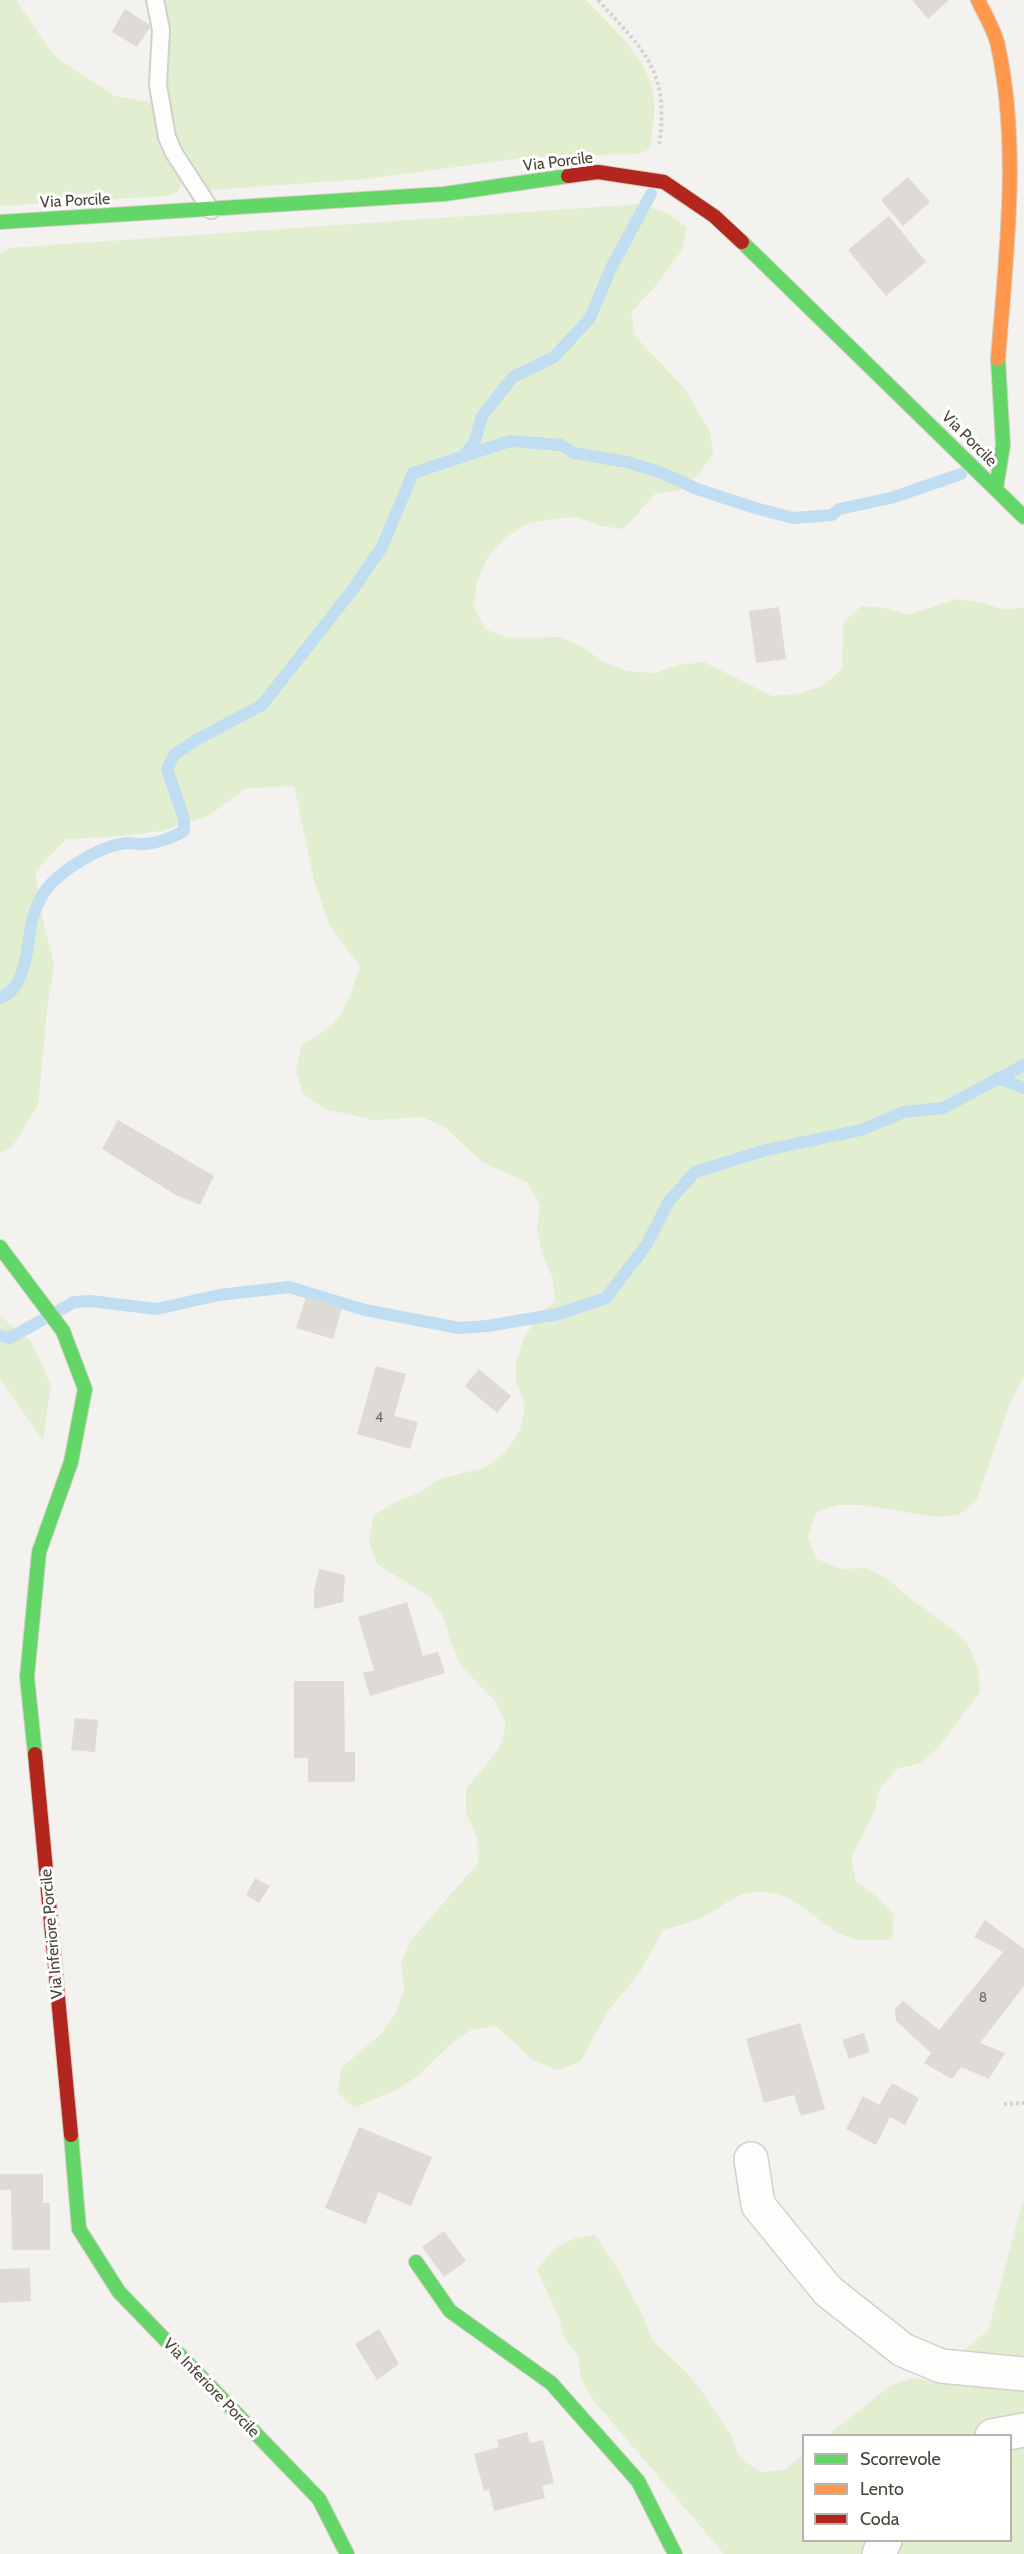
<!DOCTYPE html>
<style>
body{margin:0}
#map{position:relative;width:1024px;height:2554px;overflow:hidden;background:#f4f2ee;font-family:Cabin,sans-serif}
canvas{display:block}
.legend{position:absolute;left:802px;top:2434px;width:210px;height:108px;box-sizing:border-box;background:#fff;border:2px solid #b7b4b0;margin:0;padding:8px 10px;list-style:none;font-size:18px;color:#4b4439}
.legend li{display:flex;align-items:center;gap:12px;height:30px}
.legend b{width:30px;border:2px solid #b7b4b0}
</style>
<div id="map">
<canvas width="1024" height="2554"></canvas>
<ul class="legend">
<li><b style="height:8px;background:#63d668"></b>Scorrevole</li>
<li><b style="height:8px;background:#ff974d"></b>Lento</li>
<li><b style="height:8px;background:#b3261e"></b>Coda</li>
</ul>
</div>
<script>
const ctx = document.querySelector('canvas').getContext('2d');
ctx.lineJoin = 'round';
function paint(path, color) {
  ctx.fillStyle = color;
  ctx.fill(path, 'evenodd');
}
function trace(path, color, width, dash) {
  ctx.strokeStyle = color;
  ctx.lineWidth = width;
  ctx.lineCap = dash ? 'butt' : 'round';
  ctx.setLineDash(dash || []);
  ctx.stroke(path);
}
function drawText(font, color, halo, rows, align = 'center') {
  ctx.font = font + ' Cabin,sans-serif';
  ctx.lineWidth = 6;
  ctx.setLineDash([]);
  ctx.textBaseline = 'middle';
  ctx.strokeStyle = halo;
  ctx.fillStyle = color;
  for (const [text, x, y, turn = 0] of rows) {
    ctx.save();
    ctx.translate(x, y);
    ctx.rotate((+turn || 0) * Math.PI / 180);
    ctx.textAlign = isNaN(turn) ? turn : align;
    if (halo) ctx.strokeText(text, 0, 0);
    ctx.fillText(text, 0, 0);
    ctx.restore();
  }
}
paint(new Path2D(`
 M 0,0 L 16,0 L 52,53 L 61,61 L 115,96 L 151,103 L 162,150 L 182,181 L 178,192 L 166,196 L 0,206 Z
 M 163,0 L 586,0 C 609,25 642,52 651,85 C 658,106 653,129 649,150 L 636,154 L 531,157 L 365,179 L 210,190 L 175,135 L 166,85 L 169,30 Z
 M 640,204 L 667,213 L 687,227 L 682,250 L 653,289 L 631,312 L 635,336 L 685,389 L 710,431 L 713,454 L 699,474 L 680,491 L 656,493 L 624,529 L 601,526 L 576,517 L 552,519 L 526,524 L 505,538 L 488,557 L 477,581 L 474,607 L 485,629 L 508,638 L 560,637 L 584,648 L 605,663 L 628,671 L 655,673 L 679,665 L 704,662 L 772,696 L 797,694 L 823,686 L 842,669 L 843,623 L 861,606 L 885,608 L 908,615 L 957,599 L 982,603 L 1005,610 L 1024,607 L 1024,1376 L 1009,1406 L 977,1499 L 959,1515 L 935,1517 L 862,1505 L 838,1505 L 816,1512 L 808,1538 L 817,1559 L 842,1569 L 866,1568 L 889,1580 L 908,1597 L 951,1628 L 968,1645 L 978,1668 L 980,1692 L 939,1747 L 921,1763 L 897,1769 L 880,1788 L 874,1813 L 851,1858 L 856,1882 L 876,1896 L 894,1915 L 892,1939 C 876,1941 861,1942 846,1936 C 811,1922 795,1887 752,1892 C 732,1895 723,1907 707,1915 C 694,1922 678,1926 663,1930 L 640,1972 L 608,2011 L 580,2062 L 557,2070 L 533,2060 L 496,2026 L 473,2029 L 453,2042 L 418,2076 L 398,2089 L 354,2108 L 337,2092 L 342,2067 L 381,2034 L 396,2013 L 404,1989 L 401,1964 L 411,1940 L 478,1863 L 477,1837 L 466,1813 L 466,1789 L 499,1749 L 506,1724 L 496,1702 L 462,1667 L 451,1643 L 444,1618 L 430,1597 L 377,1564 L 369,1541 L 373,1516 L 395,1502 L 419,1493 L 439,1479 L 486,1467 L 506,1452 L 520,1430 L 525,1405 L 516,1381 L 516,1361 L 524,1338 L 537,1317 L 555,1301 L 552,1276 L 542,1254 L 537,1230 L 540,1205 L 528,1183 L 482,1162 L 445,1127 L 422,1117 L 373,1120 L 325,1109 L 303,1094 L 296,1071 L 301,1045 C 343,1024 345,1008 360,967 L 329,925 L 314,880 L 294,786 L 247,788 L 208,816 L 162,831 L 112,837 L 66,839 L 35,872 L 43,920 L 54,964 L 47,1011 L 38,1105 L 12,1147 L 0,1153 L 0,254 L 9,248 Z
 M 0,1316 L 31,1341 L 51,1385 L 43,1440 L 0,1379 Z
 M 1024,2197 L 1024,2360 L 987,2360 L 965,2350 L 988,2330 Z
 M 595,2235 L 622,2276 L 644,2318 L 652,2340 L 687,2373 L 702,2392 L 731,2435 L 739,2457 L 760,2472 L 784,2470 L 803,2455 L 804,2540 L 1010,2540 L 1010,2436 L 828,2435 L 890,2386 L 912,2378 L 955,2385 L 1024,2389 L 1024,2554 L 724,2554 L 594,2401 L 581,2380 L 578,2356 L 564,2338 L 558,2315 L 537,2270 C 555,2246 565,2238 595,2235 Z`), '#e1eecf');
trace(new Path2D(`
 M 465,454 L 474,444 L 482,416 L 513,377 L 554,357 L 590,318 L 611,268 L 651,194
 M 0,998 C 27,988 27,945 32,921 C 34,912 40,899 45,891 C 60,870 102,845 127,843 C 133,843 139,845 145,844 C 158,843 174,837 184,831 L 184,819 L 167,769 L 174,755 L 196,740 L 262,705 L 354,588 L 382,547 L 413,473 L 510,441 L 561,445 L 574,453 L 627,462 L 662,473 L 697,489 L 755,508 L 793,518 L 832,515 L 839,509 L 891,498 L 961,474
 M 998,1078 L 1024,1088
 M 0,1336 L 10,1338 L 74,1302 L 90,1301 L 157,1309 L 219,1295 L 289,1287 L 365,1310 L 459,1328 L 487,1326 L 558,1314 L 606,1298 L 647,1244 L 669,1201 L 695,1172 L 766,1150 L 861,1130 L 904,1112 L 943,1108 L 1024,1065`), '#c0ddf1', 12);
paint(new Path2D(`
 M 912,0 L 949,0 L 928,19 Z
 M 125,9 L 151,26 L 137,47 L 112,32 Z
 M 908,177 L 930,202 L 903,226 L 881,200 Z
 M 889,216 L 926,262 L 886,296 L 848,250 Z
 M 779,607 L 786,659 L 756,663 L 749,611 Z
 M 118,1120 L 214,1176 L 200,1205 L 176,1195 L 102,1149 Z
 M 306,1297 L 342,1308 L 333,1339 L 296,1328 Z
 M 376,1366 L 406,1374 L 394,1416 L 418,1422 L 410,1449 L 357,1434 Z
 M 479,1369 L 511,1396 L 497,1413 L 465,1386 Z
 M 319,1569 L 345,1575 L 343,1602 L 314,1609 L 314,1591 Z
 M 407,1602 L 423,1656 L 438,1652 L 445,1673 L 370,1696 L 363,1673 L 374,1670 L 358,1617 Z
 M 294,1681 L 344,1681 L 345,1752 L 355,1752 L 355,1782 L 308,1782 L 308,1758 L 294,1758 Z
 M 75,1718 L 98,1720 L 95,1752 L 71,1750 Z
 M 255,1878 L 270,1886 L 259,1903 L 246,1895 Z
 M 985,1920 L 1024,1949 L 1024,1986 L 980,2043 L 1005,2053 L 989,2079 L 961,2067 L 952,2079 L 924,2063 L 931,2053 L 896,2021 L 895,2009 L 903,2001 L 939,2030 L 1003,1952 L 974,1937 Z
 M 800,2023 L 825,2109 L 801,2116 L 794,2095 L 764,2103 L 746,2039 Z
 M 864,2033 L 870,2052 L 849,2059 L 842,2040 Z
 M 892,2083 L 919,2098 L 905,2125 L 890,2117 L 876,2145 L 846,2129 L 863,2096 L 879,2105 Z
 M 359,2127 L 432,2157 L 411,2206 L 378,2192 L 366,2224 L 325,2208 Z
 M 0,2174 L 43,2174 L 43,2203 L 50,2203 L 50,2250 L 12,2250 L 11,2190 L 0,2190 Z
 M 444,2231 L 466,2261 L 444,2277 L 422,2247 Z
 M 30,2268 L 31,2301 L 0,2303 L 0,2269 Z
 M 379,2329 L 399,2364 L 377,2380 L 355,2344 Z
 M 527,2432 L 530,2443 L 543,2440 L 554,2483 L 542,2486 L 545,2498 L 494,2511 L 489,2489 L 484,2491 L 474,2454 L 499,2447 L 497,2440 Z`), '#dedbd6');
const lane = new Path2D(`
 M 155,0 L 161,30 L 158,85 L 167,137 L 174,153 L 211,210`);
const street = new Path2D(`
 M 751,2159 L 758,2205 L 828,2291 L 903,2350 L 941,2366 L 1024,2374
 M 992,2436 L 1024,2430
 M 879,2554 L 885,2540`);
const fast = new Path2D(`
 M 0,222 L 444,194 L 568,176
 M 742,242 L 1024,517
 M 996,489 L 1003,445 L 998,359
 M 0,1247 L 63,1331 L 85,1389 L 71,1462 L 39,1552 L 27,1677 L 35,1754
 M 71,2135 L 79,2229 L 119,2292 L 319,2499 L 347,2554
 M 416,2262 L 450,2311 L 551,2383 L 638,2481 L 675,2554`);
const slow = new Path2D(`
 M 978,0 C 985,15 995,31 998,46 C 1020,148 1006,256 998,359`);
const jam = new Path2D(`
 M 568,176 L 598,172 L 664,182 L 714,216 L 742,242
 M 35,1754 L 71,2135`);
trace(lane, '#d2d0cb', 20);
trace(street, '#d2d0cb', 36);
trace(fast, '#d3cfc5', 16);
trace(slow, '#d3cfc5', 16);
trace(jam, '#d3cfc5', 16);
trace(new Path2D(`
 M 598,0 C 645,52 670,71 659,146
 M 1004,2104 L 1024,2103`), '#d3d2cc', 4, [3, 3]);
trace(lane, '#fdfdfc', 16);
trace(street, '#fdfdfc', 33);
trace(fast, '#63d668', 14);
trace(slow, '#ff974d', 14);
trace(jam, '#b3261e', 14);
drawText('14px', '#706a61', null, [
 ["4",379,1418],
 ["8",983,1998]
]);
drawText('16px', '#4b4439', '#fff', [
 ["Via Porcile",558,162,-7],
 ["Via Porcile",75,201,-3],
 ["Via Porcile",969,439,45],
 ["Via Inferiore Porcile",52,1934,-95],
 ["Via Inferiore Porcile",211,2388,46]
]);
</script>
